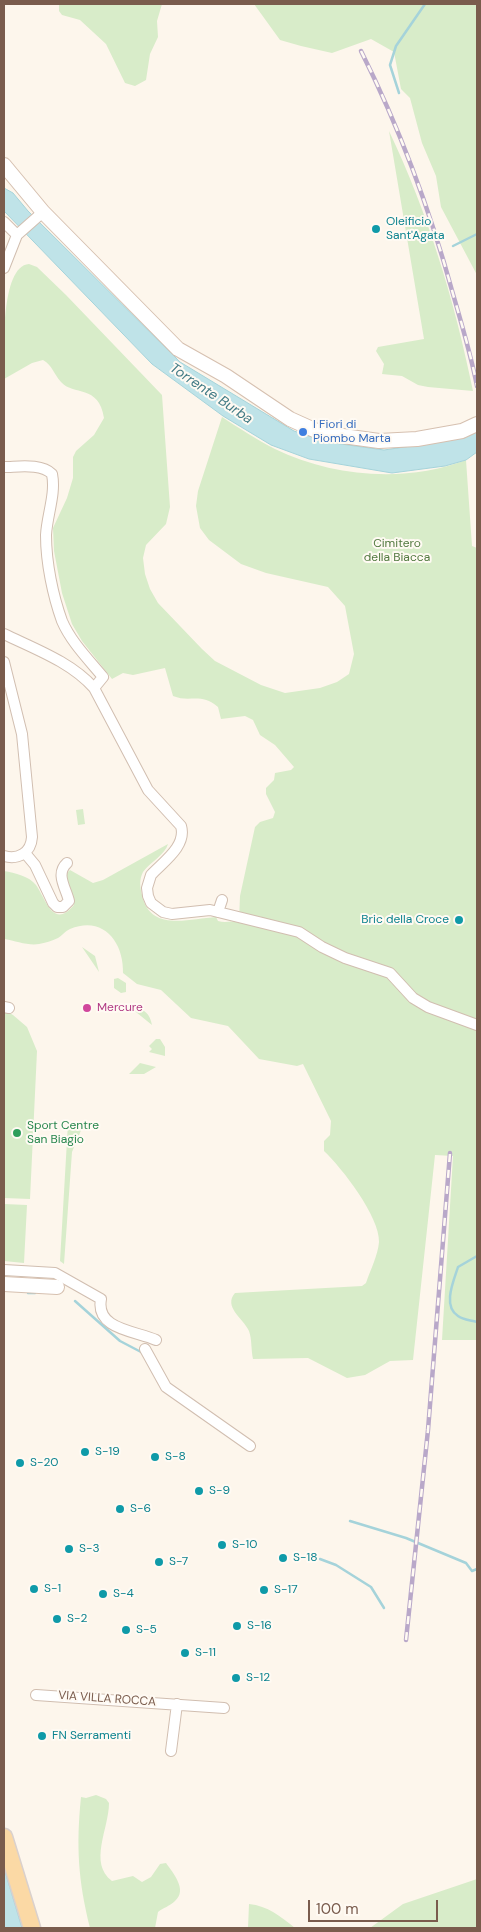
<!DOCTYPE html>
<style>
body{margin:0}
#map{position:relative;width:481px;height:1932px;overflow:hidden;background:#fdf6ec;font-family:"DM Sans",sans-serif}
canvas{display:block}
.frame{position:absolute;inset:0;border:5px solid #7a5c4d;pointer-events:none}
.scale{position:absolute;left:308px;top:1900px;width:130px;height:22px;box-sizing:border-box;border:2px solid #7a5c4d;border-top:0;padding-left:6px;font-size:15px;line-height:18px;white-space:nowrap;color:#7a5c4d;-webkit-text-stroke:4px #fffaf3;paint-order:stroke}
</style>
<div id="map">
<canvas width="481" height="1932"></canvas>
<div class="frame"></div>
<div class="scale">100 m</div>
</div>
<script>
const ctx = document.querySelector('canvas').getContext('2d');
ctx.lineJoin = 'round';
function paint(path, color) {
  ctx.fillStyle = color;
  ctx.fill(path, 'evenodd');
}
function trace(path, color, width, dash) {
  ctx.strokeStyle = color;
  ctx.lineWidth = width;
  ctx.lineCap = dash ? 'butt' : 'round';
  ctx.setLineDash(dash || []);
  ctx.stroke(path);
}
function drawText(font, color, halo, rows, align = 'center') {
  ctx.font = font + ' "DM Sans",sans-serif';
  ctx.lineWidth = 4;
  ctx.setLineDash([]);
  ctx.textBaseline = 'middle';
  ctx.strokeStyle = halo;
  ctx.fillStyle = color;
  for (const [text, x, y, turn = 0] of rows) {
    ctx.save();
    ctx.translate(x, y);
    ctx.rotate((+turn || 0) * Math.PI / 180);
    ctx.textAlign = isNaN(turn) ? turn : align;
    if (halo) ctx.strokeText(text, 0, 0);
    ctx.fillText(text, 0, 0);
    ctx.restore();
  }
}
paint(new Path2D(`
 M 59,4 L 162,4 L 157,21 L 158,37 L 150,54 L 146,80 L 135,86 L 125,83 L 106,44 L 80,20 L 62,15 L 59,11 Z
 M 254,4 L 477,4 L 477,275 L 441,207 L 436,176 L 422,143 L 410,98 L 401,89 L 394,52 L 371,39 L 332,53 L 301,46 L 280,40 Z
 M 389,131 C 428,213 455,302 473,391 L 428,387 L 418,385 L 402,376 L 382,374 L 384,364 L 376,351 L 378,347 L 424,339 Z
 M 29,264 L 37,267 L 66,295 L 162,395 L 170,507 L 166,524 L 146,545 L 143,558 L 145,574 L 150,589 L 158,603 L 202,649 L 215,661 L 261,685 L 285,693 L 320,688 L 337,682 L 349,674 L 354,654 L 345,606 L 328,587 L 266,573 L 241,564 L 209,540 L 200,528 L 196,506 L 198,491 L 222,417 C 239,428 257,440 275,449 C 332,477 406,483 466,460 L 472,546 L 477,548 L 477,1340 L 442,1340 L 453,1156 L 435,1155 L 413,1360 L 390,1361 L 365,1375 L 347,1378 L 308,1358 L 253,1359 C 251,1350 252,1339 249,1331 C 243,1318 223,1307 235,1293 L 362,1286 L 366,1283 C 370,1271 378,1255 379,1242 C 380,1217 342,1168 324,1151 L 324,1141 L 330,1135 L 331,1121 L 303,1064 L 297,1066 L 259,1059 L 228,1026 L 191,1018 L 161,990 L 137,984 L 123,973 C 124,942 103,915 70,929 C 65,931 62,936 58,938 C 52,941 45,943 39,944 C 29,946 15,941 5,939 L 4,871 C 15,873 29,876 36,885 C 46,899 53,930 74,905 L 67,882 L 67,873 L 70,870 L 93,883 L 103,880 L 168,844 C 165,855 150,862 143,872 C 139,880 140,887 142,895 C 150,932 188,919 216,917 L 218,921 C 225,923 231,921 239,921 L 240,896 L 255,827 L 260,822 L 273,818 L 275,812 L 266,794 L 266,788 L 274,780 L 275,773 L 291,770 L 294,767 L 275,745 L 260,735 L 253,720 L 245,716 L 221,719 L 218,707 C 201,692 190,703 173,696 L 165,668 L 133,675 L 123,673 L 112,679 L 82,641 L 72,624 L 62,593 L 54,551 L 53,528 L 67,498 L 73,478 L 73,457 L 76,451 L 94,435 L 104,418 C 99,384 73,396 61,382 C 53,373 53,366 43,360 L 32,363 L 4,379 C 4,353 0,266 29,264 Z
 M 83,809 L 85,824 L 78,825 L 76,810 Z
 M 82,947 L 95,956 L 99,972 Z
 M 118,978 L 126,983 L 126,992 L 121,993 L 114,988 L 114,979 Z
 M 131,1008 C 143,1007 150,1013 152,1025 Z
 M 4,1010 L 13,1015 L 27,1027 L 37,1051 L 30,1199 L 4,1198 Z
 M 156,1039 L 160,1039 L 165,1047 L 165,1056 L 149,1052 L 152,1049 L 149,1046 Z
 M 140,1063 L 156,1067 L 144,1074 L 129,1074 Z
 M 68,1123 L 77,1124 L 82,1128 L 72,1152 L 64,1264 L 60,1261 Z
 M 4,1204 L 27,1205 L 24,1263 L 4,1261 Z
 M 96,1795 L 106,1799 L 109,1803 C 109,1829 88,1863 112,1881 L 133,1876 L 142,1882 L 151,1877 L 160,1864 L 166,1863 C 173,1873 188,1890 175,1901 C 170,1906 163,1908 158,1912 L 155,1928 L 90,1928 C 78,1880 76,1846 81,1797 L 86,1798 Z
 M 477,1879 L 477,1928 L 370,1928 L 403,1904 Z
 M 249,1904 C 268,1906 280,1916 295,1928 L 248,1928 Z`), '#d8ecc9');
const water = new Path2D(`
 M 4,188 L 13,193 L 28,211 L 180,362 L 294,431 L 327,442 L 384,450 L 451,440 L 477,431 L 477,452 L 466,460 L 445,466 L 392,473 L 309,459 L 271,445 L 223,416 L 152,364 L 4,211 Z
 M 4,1868 L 22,1928 L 4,1928 Z`);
paint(water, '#bfe3e8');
trace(water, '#a5d3da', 1);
trace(new Path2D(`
 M 399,93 L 390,65 L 396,46 L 425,4
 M 453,246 L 477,234
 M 477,1256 L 458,1267 C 454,1280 442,1306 458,1316 C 463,1320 471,1320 477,1322
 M 28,1293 L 35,1293
 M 75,1301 L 120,1341 L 141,1352
 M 350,1521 L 406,1538 L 466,1563 L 472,1571 L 477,1569
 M 320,1559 L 336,1565 L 371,1587 L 384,1608`), '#a5d3da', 2.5);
const street = new Path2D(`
 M 4,222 L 17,235
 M 4,268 L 17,235 L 43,212
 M 4,467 C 18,467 41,463 52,474 C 56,494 47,515 46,535 C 46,563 53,596 62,621 C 71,642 89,660 103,677 L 94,688
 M 4,634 C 35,649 71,662 94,688 L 148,790 L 181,826 C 187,846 163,862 151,875 L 147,888 L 148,896 L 151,903 L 163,912 L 172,914 L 210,910 L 299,932 L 322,947 L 345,958 L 390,973 L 413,998 L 428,1007 L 477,1025
 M 4,662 L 22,734 L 32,837 C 31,853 18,860 4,856
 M 25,853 L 35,865 L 53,903 L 57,907 L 63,907 L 69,901 C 66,888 55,874 67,863
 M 218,912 L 222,900
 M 4,1007 L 9,1008
 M 4,1270 L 55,1273 L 101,1299 C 95,1330 137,1331 156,1340
 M 145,1349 L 166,1387 L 250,1446
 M 36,1695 L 224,1708
 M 171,1751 L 177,1704`);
const secondary = new Path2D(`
 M 4,165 L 43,212 L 178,349 L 226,376 L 290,419 L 321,433 L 379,441 L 417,439 L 462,431 L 477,424
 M 4,1284 L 57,1287`);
const primary = new Path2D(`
 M 4,1837 L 32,1928`);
trace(street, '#d1beb0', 12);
trace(secondary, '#d6c0b0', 16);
trace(primary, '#dad1cd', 19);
trace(street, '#fff', 10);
trace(secondary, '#fff', 14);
trace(primary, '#fbd9a5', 16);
const rail = new Path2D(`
 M 361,51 C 400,129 430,210 453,294 C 462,325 471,355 477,386
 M 406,1640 L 428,1430 L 450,1153`);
trace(rail, '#b9a8c9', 4.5);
trace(rail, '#fffaf3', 2.5, [8]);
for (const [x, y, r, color] of [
 [376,229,5,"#0f9aa8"],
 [303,432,5,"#3f7fe0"],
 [459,920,5,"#0f9aa8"],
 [87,1008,5,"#d1479c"],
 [17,1133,5,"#2e9e5b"],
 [85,1452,5,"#0f9aa8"],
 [155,1457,5,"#0f9aa8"],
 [20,1463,5,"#0f9aa8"],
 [199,1491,5,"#0f9aa8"],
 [120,1509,5,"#0f9aa8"],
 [222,1545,5,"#0f9aa8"],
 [69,1549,5,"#0f9aa8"],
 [283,1558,5,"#0f9aa8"],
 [159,1562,5,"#0f9aa8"],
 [34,1589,5,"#0f9aa8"],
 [264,1590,5,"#0f9aa8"],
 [103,1594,5,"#0f9aa8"],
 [57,1619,5,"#0f9aa8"],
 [237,1626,5,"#0f9aa8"],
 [126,1630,5,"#0f9aa8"],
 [185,1653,5,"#0f9aa8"],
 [236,1678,5,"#0f9aa8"],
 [42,1736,5,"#0f9aa8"]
]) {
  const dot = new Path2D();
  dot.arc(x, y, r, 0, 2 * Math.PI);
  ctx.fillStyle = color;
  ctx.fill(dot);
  trace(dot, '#fffaf3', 2);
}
drawText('12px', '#0d838f', '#fffaf3', [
 ["Oleificio",386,222],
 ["Sant'Agata",386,236],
 ["Bric della Croce",449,920,"right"],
 ["S-19",95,1452],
 ["S-8",165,1457],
 ["S-20",30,1463],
 ["S-9",209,1491],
 ["S-6",130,1509],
 ["S-10",232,1545],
 ["S-3",79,1549],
 ["S-18",293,1558],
 ["S-7",169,1562],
 ["S-1",44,1589],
 ["S-17",274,1590],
 ["S-4",113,1594],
 ["S-2",67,1619],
 ["S-16",247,1626],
 ["S-5",136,1630],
 ["S-11",195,1653],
 ["S-12",246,1678],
 ["FN Serramenti",52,1736]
], 'left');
drawText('12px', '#366cbe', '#fffaf3', [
 ["I Fiori di",313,425],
 ["Piombo Marta",313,439]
], 'left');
drawText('12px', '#537a41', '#fffaf3', [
 ["Cimitero",397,544],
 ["della Biacca",397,558]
]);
drawText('12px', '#b23c85', '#fffaf3', [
 ["Mercure",97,1008]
], 'left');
drawText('12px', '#27864d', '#fffaf3', [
 ["Sport Centre",27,1126],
 ["San Biagio",27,1140]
], 'left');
drawText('12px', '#7a5c4d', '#fffaf3', [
 ["VIA VILLA ROCCA",107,1699,4]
]);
drawText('italic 14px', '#437c86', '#fffaf3', [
 ["Torrente Burba",211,394,34]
]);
</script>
